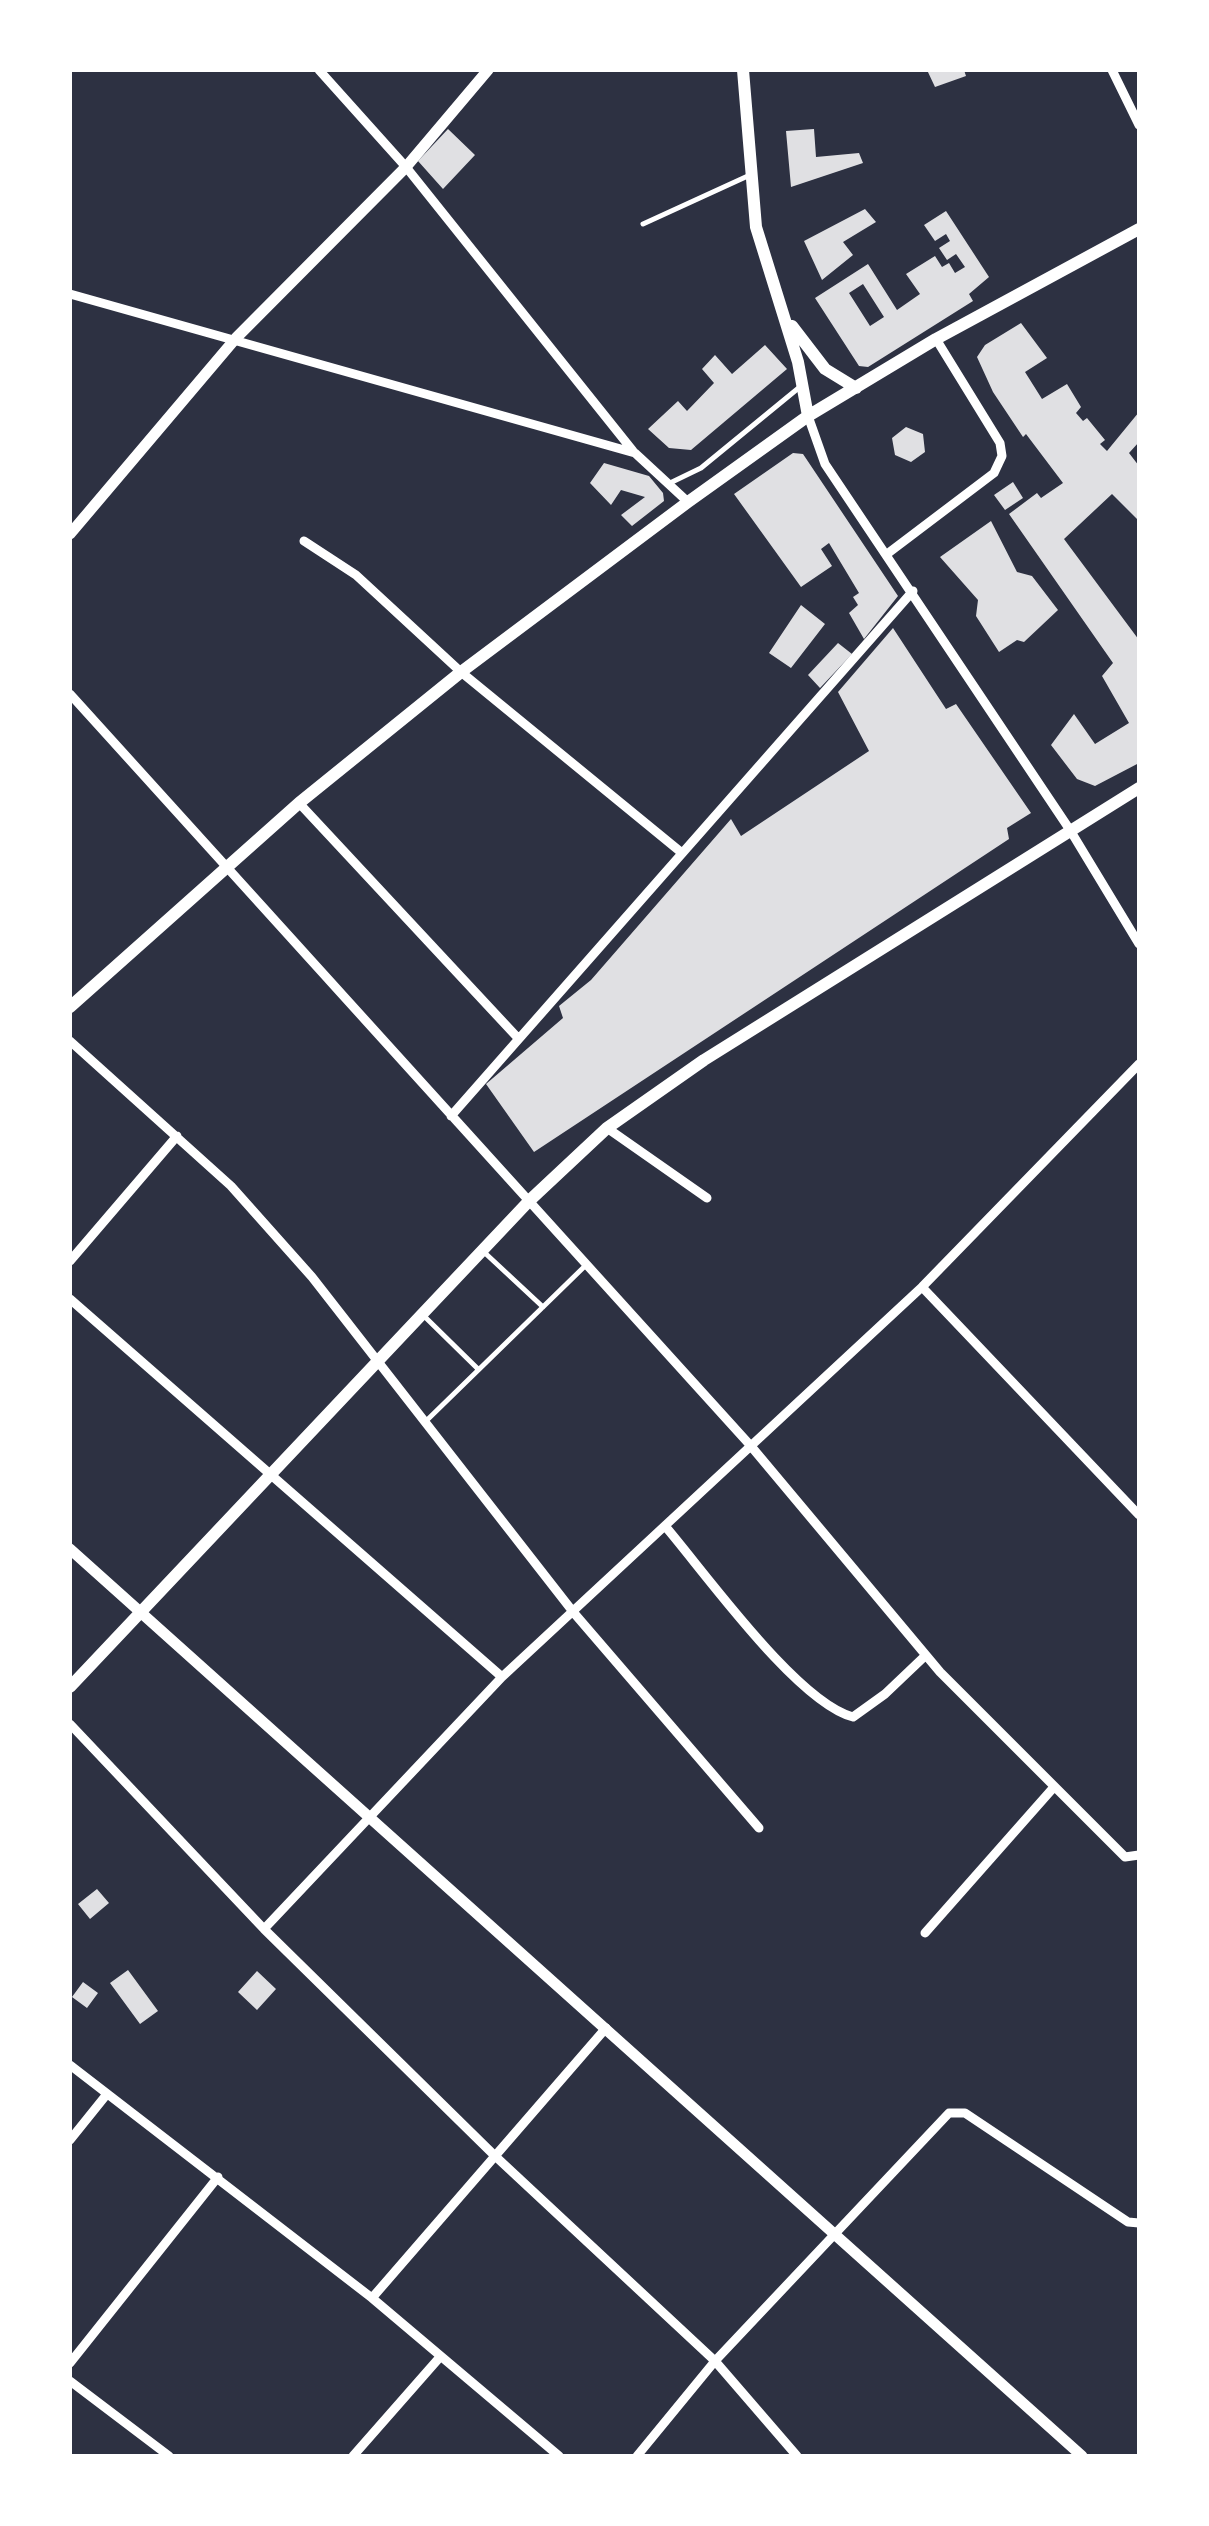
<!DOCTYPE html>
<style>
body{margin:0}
#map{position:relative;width:1209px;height:2526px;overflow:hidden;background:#2d3142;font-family:Roboto,sans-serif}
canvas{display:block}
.frame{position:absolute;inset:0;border:72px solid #fff;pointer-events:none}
</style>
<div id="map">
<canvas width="1209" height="2526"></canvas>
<div class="frame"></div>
</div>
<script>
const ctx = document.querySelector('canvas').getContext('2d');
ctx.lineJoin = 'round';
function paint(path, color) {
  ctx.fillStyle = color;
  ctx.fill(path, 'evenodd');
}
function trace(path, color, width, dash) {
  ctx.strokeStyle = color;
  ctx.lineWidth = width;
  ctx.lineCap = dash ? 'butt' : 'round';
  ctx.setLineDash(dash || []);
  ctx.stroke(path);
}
paint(new Path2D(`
 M 927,70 L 964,70 L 966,76 L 935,87 Z
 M 448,129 L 475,155 L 443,189 L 418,161 Z
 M 814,129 L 816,157 L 859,153 L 863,163 L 791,187 L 786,131 Z
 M 865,209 L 876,222 L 843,242 L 853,255 L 822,280 L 804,241 Z
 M 946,211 L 989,277 L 969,294 L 973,301 L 868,367 L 859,366 L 815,298 L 868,264 L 897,310 L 920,294 L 906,274 L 935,256 L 942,267 L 949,263 L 955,273 L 965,267 L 956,254 L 947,260 L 939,248 L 950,241 L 946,234 L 935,241 L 924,225 ZM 863,284 L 884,317 L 870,326 L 849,293 Z
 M 1021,323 L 1047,358 L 1025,372 L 1042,399 L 1067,384 L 1081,407 L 1076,413 L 1083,421 L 1087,418 L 1105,440 L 1100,444 L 1107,451 L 1139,412 L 1139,442 L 1129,453 L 1139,466 L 1139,521 L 1112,494 L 1064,539 L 1139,640 L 1139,763 L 1095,786 L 1077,779 L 1051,745 L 1074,714 L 1095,744 L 1129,723 L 1102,676 L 1113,663 L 1009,514 L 1037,493 L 1041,498 L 1063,483 L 1026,434 L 1023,437 L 993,392 L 977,357 L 985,345 Z
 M 765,345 L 787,369 L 691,450 L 669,448 L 648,429 L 678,401 L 687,411 L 714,383 L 702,369 L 715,355 L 732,374 Z
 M 906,427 L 923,434 L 925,452 L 911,462 L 895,455 L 892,438 Z
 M 793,453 L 803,454 L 898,596 L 864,639 L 849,613 L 858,605 L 853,597 L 859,593 L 829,543 L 821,549 L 832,566 L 801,587 L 734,494 Z
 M 604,463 L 649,476 L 663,493 L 664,501 L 632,526 L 621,515 L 645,497 L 621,490 L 611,505 L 590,483 Z
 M 1013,482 L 1023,498 L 1005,510 L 994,495 Z
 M 991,521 L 1017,572 L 1032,576 L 1058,610 L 1024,642 L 1017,640 L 999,652 L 976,616 L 978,600 L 940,557 Z
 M 801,605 L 825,624 L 791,668 L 769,653 Z
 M 893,628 L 946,709 L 956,704 L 1031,813 L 1007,828 L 1009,839 L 534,1152 L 486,1084 L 563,1018 L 559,1006 L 591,980 L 731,819 L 741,836 L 869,751 L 838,692 Z
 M 838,643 L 852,654 L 820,688 L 808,675 Z
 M 97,1889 L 109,1903 L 90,1919 L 78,1904 Z
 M 128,1970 L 158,2011 L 140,2024 L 110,1983 Z
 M 257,1971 L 276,1989 L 257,2010 L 238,1992 Z
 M 83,1982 L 98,1993 L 87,2008 L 72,1997 Z`), '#e0e0e3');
trace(new Path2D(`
 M 643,224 L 750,175
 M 670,483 L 701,468 L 801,386
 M 485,1253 L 543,1307
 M 423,1315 L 478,1369
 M 424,1423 L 586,1265`), '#fff', 5);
trace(new Path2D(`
 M 319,70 L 406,167 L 633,451
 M 1112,70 L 1139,125
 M 70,294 L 635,453 L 688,502
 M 808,416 L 825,464 L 1070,830 L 1139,944
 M 304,541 L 356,575 L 461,672 L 682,853
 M 887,554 L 994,473 L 1002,456 L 1000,443 L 936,339
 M 70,694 L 750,1445 L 940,1672 L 1125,1857 L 1139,1855
 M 299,803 L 517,1037
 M 70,1041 L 231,1186 L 312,1277 L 574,1613 L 759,1828
 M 451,1116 L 913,591
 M 607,1128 L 707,1198
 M 70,1261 L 177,1136
 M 922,1287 L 1139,1515
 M 70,1299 L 502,1677
 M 665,1526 C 706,1574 797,1702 853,1717 L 885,1694 L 926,1655
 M 70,1724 L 264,1929 L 494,2155 L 715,2361 L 797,2456
 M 264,1929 L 502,1677 L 922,1287 L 1139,1064
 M 925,1933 L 1054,1787
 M 70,2065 L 372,2298 L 559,2456
 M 70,2140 L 107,2094
 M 372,2298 L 606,2028
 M 70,2363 L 218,2177
 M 70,2381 L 169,2456
 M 353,2456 L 440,2357
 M 637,2456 L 715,2361 L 949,2113 L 965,2113 L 1128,2222 L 1139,2223`), '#fff', 9);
trace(new Path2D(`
 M 70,534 L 236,338 L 406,167 L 488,70
 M 70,1549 L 1082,2456`), '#fff', 11);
trace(new Path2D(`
 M 743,70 L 756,227 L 798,362 L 808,416
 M 792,326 L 825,369 L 856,388
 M 70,1007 L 299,803 L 461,672 L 688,502 L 808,416 L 936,339 L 1139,229
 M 70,1687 L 529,1201 L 607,1128 L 704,1060 L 1139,788`), '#fff', 12);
</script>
